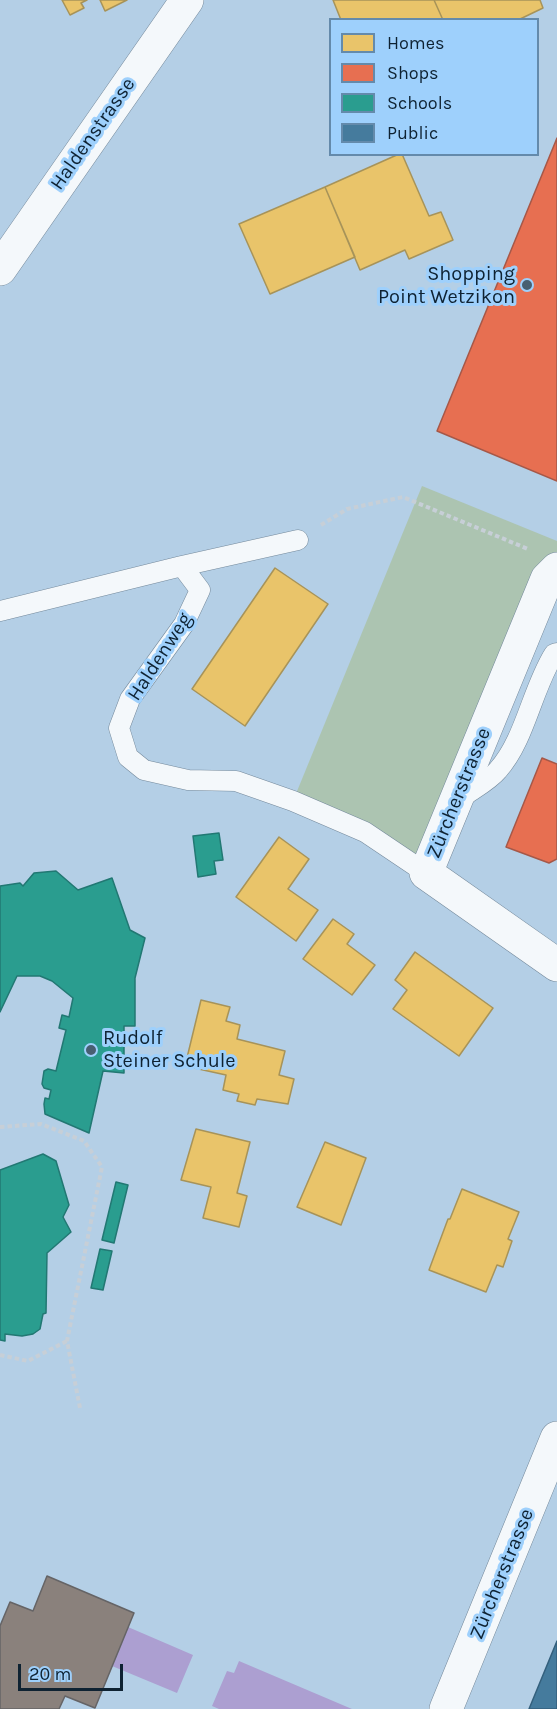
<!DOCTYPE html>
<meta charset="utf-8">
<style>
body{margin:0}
#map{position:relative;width:557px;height:1709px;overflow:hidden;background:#b4cfe6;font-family:Karla,sans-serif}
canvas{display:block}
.legend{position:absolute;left:329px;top:18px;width:210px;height:138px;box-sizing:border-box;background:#9ed0fc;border:2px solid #648aab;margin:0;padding:8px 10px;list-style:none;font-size:18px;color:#0e2232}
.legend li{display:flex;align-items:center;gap:12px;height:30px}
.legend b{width:30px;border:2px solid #648aab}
.scale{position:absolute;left:18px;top:1664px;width:105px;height:27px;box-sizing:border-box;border:3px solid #0e2232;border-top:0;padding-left:8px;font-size:18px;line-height:21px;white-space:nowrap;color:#0e2232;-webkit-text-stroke:4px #9ed0fc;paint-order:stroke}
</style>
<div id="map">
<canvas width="557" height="1709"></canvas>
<ul class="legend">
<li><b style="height:16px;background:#e9c46a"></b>Homes</li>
<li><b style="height:16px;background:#e76f51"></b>Shops</li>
<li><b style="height:16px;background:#2a9d8f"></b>Schools</li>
<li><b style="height:16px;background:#457b9d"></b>Public</li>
</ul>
<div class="scale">20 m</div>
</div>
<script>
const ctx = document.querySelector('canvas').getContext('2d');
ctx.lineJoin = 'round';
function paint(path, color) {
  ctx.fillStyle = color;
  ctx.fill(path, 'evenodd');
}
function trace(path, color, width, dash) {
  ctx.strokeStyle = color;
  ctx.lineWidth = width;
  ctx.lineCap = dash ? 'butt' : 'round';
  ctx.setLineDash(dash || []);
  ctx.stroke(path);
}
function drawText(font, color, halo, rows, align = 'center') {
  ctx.font = font + ' Karla,sans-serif';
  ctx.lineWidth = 6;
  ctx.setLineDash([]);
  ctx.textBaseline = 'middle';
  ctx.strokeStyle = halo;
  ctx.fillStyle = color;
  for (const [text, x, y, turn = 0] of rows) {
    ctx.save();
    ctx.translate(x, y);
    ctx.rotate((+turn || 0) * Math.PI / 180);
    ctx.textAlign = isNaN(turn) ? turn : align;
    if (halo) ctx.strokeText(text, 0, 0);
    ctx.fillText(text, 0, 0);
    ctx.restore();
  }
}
paint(new Path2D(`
 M 422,486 L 557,541 L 557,569 L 426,873 L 293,801 Z`), '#acc4b1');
paint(new Path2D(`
 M 128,1627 L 193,1655 L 177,1693 L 112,1666 Z
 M 239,1661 L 352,1709 L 219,1709 L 212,1706 L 227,1671 L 234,1673 Z`), '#ac9fd1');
const homes = new Path2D(`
 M 62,0 L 87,0 L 81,3 L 84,8 L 70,15 Z
 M 100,0 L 127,0 L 105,11 Z
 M 333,0 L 434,0 L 443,20 L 341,20 Z
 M 434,0 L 540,0 L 543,8 L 518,20 L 443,20 Z
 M 399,154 L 402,154 L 429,216 L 441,212 L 453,240 L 409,259 L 405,250 L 360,270 L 325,187 Z
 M 325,187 L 355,257 L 270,294 L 239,224 Z
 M 275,568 L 328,604 L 245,726 L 192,689 Z
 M 279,837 L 309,859 L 288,889 L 318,910 L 296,941 L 236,897 Z
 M 333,919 L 354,934 L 347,944 L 375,965 L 352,995 L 303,959 Z
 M 415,952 L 493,1008 L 459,1056 L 393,1009 L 407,990 L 395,980 Z
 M 201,1000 L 230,1007 L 226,1021 L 240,1025 L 237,1039 L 285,1051 L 279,1075 L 294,1079 L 288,1104 L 257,1099 L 255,1105 L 237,1101 L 239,1094 L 223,1090 L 226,1075 L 185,1066 Z
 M 196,1129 L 250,1142 L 237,1193 L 247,1196 L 239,1227 L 203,1218 L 211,1187 L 181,1180 Z
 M 325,1142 L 366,1158 L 341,1225 L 297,1207 Z
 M 462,1189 L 519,1212 L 508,1239 L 512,1241 L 503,1267 L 497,1265 L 486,1292 L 429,1270 L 448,1219 L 450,1219 Z`);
paint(homes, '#e9c46a');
trace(homes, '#a79359', 1.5);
const shops = new Path2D(`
 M 557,138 L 557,481 L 437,431 Z
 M 542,758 L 557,764 L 557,859 L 549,863 L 506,847 Z`);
paint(shops, '#e76f51');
trace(shops, '#a65848', 1.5);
const schools = new Path2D(`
 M 219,833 L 223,860 L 214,861 L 216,874 L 198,877 L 193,836 Z
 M 56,871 L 78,890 L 112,878 L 130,930 L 145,938 L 135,978 L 135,1026 L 124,1026 L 124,1073 L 103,1071 L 89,1133 L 45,1114 L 44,1104 L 45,1098 L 49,1099 L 51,1090 L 44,1088 L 42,1084 L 44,1071 L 48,1069 L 56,1071 L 66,1030 L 59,1028 L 62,1015 L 69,1017 L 73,998 L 52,981 L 40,976 L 17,976 L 0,1012 L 0,886 L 20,883 L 23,886 L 34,873 Z
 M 43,1154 L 56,1161 L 69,1205 L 63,1217 L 71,1232 L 47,1253 L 46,1313 L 43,1314 L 40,1329 L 33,1334 L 22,1336 L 5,1334 L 5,1341 L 0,1340 L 0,1170 Z
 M 116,1182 L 128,1185 L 114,1243 L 102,1240 Z
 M 100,1249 L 112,1251 L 103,1290 L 91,1288 Z`);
paint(schools, '#2a9d8f');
trace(schools, '#227873', 1.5);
const public = new Path2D(`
 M 557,1641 L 557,1709 L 529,1709 Z`);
paint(public, '#457b9d');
trace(public, '#34607d', 1.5);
const industry = new Path2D(`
 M 47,1576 L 134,1613 L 95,1708 L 65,1696 L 59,1709 L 0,1709 L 0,1626 L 10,1602 L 33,1611 Z`);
paint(industry, '#8a817c');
trace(industry, '#656466', 1.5);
const service = new Path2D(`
 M 182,566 L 298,540
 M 0,611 L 182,566 L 200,590 L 184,624 L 130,699 L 119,728 L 128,757 L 144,770 L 188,780 L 236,781 L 293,801 L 365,832 L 426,873
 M 461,798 C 473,789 489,781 498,770 C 525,740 532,689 554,654 L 557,653`);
const minor = new Path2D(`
 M 557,569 L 547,579 L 426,873 L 557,965`);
const tertiary = new Path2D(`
 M 0,269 L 187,0`);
const secondary = new Path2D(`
 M 446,1709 L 557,1438`);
trace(service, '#74899b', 21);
trace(minor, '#74899b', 34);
trace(tertiary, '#74899b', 34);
trace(secondary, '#74899b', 34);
trace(new Path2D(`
 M 321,525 L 347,509 L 403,497 L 528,549
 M 0,1127 L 41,1124 L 84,1141 L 102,1167 L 67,1341 L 80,1408
 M 0,1355 L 28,1361 L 67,1341`), '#c7cfd7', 4, [4.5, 3]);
trace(service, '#f4f8fb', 20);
trace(minor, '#f4f8fb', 33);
trace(tertiary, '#f4f8fb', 33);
trace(secondary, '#f4f8fb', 33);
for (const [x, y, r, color] of [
 [527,285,6,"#485f71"],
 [91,1050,6,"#485f71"]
]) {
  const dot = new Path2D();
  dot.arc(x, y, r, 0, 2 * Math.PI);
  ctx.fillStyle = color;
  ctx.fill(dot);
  trace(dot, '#9ed0fc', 2);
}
drawText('20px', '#0e2232', '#9ed0fc', [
 ["Haldenstrasse",93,134,-55],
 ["Haldenweg",160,657,-57],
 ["Zürcherstrasse",459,793,-68],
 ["Zürcherstrasse",502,1574,-68]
]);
drawText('20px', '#0e2232', '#9ed0fc', [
 ["Shopping",515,274],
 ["Point Wetzikon",515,297],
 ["Rudolf",103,1038,"left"],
 ["Steiner Schule",103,1061,"left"]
], 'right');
</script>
